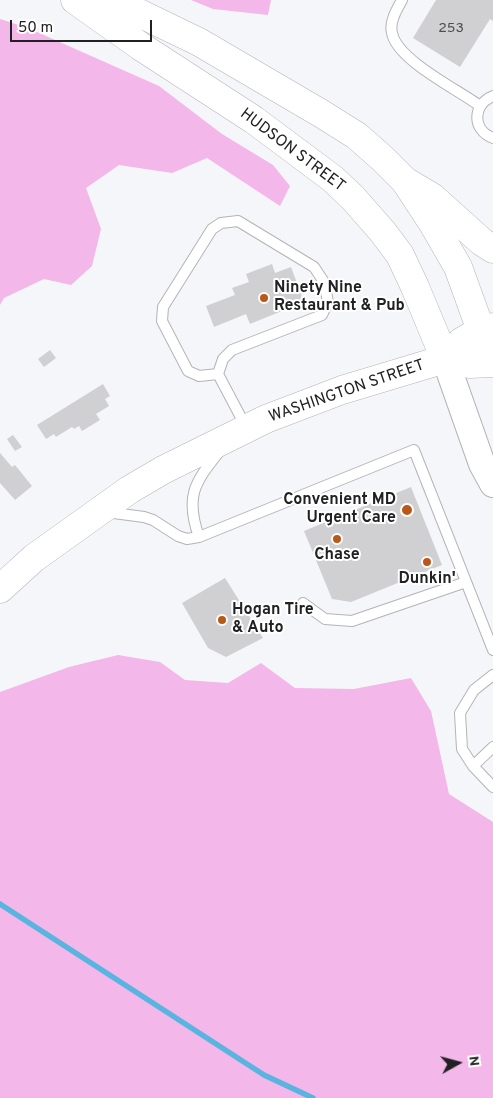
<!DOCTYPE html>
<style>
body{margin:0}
#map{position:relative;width:493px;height:1098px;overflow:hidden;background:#f5f6f9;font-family:Overpass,sans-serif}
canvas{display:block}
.north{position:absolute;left:433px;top:1038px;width:50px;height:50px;-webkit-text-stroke:4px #fff;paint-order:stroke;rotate:83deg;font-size:14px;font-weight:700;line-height:20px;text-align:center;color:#212123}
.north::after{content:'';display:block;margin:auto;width:18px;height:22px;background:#212123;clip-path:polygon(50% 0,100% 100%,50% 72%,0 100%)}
.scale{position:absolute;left:10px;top:20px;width:142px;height:22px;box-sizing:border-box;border:2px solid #212123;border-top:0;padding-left:6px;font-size:15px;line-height:18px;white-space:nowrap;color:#212123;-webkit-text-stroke:4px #fff;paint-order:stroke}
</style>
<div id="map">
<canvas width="493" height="1098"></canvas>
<div class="north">N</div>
<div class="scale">50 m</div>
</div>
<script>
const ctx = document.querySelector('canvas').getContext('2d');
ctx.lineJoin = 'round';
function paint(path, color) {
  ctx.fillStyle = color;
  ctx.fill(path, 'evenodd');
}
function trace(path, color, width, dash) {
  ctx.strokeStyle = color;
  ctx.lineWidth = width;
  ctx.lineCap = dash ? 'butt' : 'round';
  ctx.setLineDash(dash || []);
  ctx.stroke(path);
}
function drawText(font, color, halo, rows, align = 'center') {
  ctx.font = font + ' Overpass,sans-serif';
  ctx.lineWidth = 4;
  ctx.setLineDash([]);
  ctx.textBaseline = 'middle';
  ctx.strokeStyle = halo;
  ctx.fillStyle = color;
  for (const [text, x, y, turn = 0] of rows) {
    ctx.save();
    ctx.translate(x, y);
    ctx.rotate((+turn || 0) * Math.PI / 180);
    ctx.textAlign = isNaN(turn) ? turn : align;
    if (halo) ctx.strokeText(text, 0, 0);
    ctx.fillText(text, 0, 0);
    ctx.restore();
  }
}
paint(new Path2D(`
 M 191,0 L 271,0 L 268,15 L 213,9 Z
 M 0,19 L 28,28 L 159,86 L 222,134 L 273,165 L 290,186 L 280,206 L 207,158 L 172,173 L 119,165 L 86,188 L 101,229 L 92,266 L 71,285 L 44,279 L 4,298 L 0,305 Z
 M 118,655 L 160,662 L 185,680 L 228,683 L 261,663 L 295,688 L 354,689 L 411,678 L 431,711 L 449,794 L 493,822 L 493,1098 L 0,1098 L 0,692 L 69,667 Z`), '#f3b7e9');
trace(new Path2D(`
 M 0,904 L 264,1075 L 313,1098`), '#5ab4e0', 5.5);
paint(new Path2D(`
 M 436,0 L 493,0 L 493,21 L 490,19 L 460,67 L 413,38 Z
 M 272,264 L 275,273 L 291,267 L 304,302 L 250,324 L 246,314 L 214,327 L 206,306 L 235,295 L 232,288 L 249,282 L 246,274 Z
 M 50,350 L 56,358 L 44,367 L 38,359 Z
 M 103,384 L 110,396 L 105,399 L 109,406 L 96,414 L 100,420 L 82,431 L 79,426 L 74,429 L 72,427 L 56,437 L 54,434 L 46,439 L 37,425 Z
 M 13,435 L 22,447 L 15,451 L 7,439 Z
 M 0,453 L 12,467 L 15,465 L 32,486 L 15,500 L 0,483 Z
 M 411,487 L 442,565 L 351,602 L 332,599 L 304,531 Z
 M 225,578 L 263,638 L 226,657 L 208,648 L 182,603 Z`), '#d0cfd2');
const service = new Path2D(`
 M 402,0 C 397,9 389,22 392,33 C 397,60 457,89 480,106
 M 493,96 C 472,105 472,130 493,138
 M 218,374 L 223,359 L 232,350 L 322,315 L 328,302 L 324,282 L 314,267 L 238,221 L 221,223 L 212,229 L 163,307 L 162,321 L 188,371 L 199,376 L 218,374 L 246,427
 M 106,512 L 144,517 L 153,520 L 178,536 L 187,539 L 199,537 L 414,450 L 493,650
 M 199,537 C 185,497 194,483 219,452
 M 303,603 L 325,619 L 352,621 L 466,582
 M 493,675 L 474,690 L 460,713 L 462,749 L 473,766 L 493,747
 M 473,766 L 493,787`);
const tertiary = new Path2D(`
 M 445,359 L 482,464 L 493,484`);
const secondary = new Path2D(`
 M 405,181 L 432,222 L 458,267 L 487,347
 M 0,589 L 34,558 L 129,490 L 163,470 L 266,419 L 342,390 L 445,359 L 461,342 L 481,330 L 493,327`);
const primary = new Path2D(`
 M 75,0 L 140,46 L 254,120 L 333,179 L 353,198 L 382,231 L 400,255 L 415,287 L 445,359 L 470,364 L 493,363
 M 112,0 L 199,42 L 322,114 L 357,136 L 383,159 L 405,181 L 432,197 L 482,242 L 493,249`);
trace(service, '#b4b4b8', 12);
trace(tertiary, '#b4b4b8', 28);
trace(secondary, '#b4b4b8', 29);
trace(primary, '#b4b4b8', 29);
trace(service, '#fff', 10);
trace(tertiary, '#fff', 26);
trace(secondary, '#fff', 28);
trace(primary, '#fff', 28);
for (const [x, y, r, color] of [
 [264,298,5,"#ba581a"],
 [407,510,6,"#ba581a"],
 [337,539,5,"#ba581a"],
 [427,562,5,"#ba581a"],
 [222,620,5,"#ba581a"]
]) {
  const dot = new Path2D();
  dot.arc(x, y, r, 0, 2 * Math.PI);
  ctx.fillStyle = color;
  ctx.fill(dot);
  trace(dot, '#fff', 2);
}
drawText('14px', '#4d4c4f', null, [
 ["253",451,29]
]);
drawText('16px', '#212123', '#fff', [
 ["HUDSON STREET",292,151,37],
 ["WASHINGTON STREET",347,392,-19]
]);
drawText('bold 16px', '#212123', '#fff', [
 ["Ninety Nine",274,289],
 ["Restaurant & Pub",274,307],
 ["Convenient MD",396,501,"right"],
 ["Urgent Care",396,519,"right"],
 ["Chase",337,556,"center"],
 ["Dunkin'",427,580,"center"],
 ["Hogan Tire",232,611],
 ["& Auto",232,629]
], 'left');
</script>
